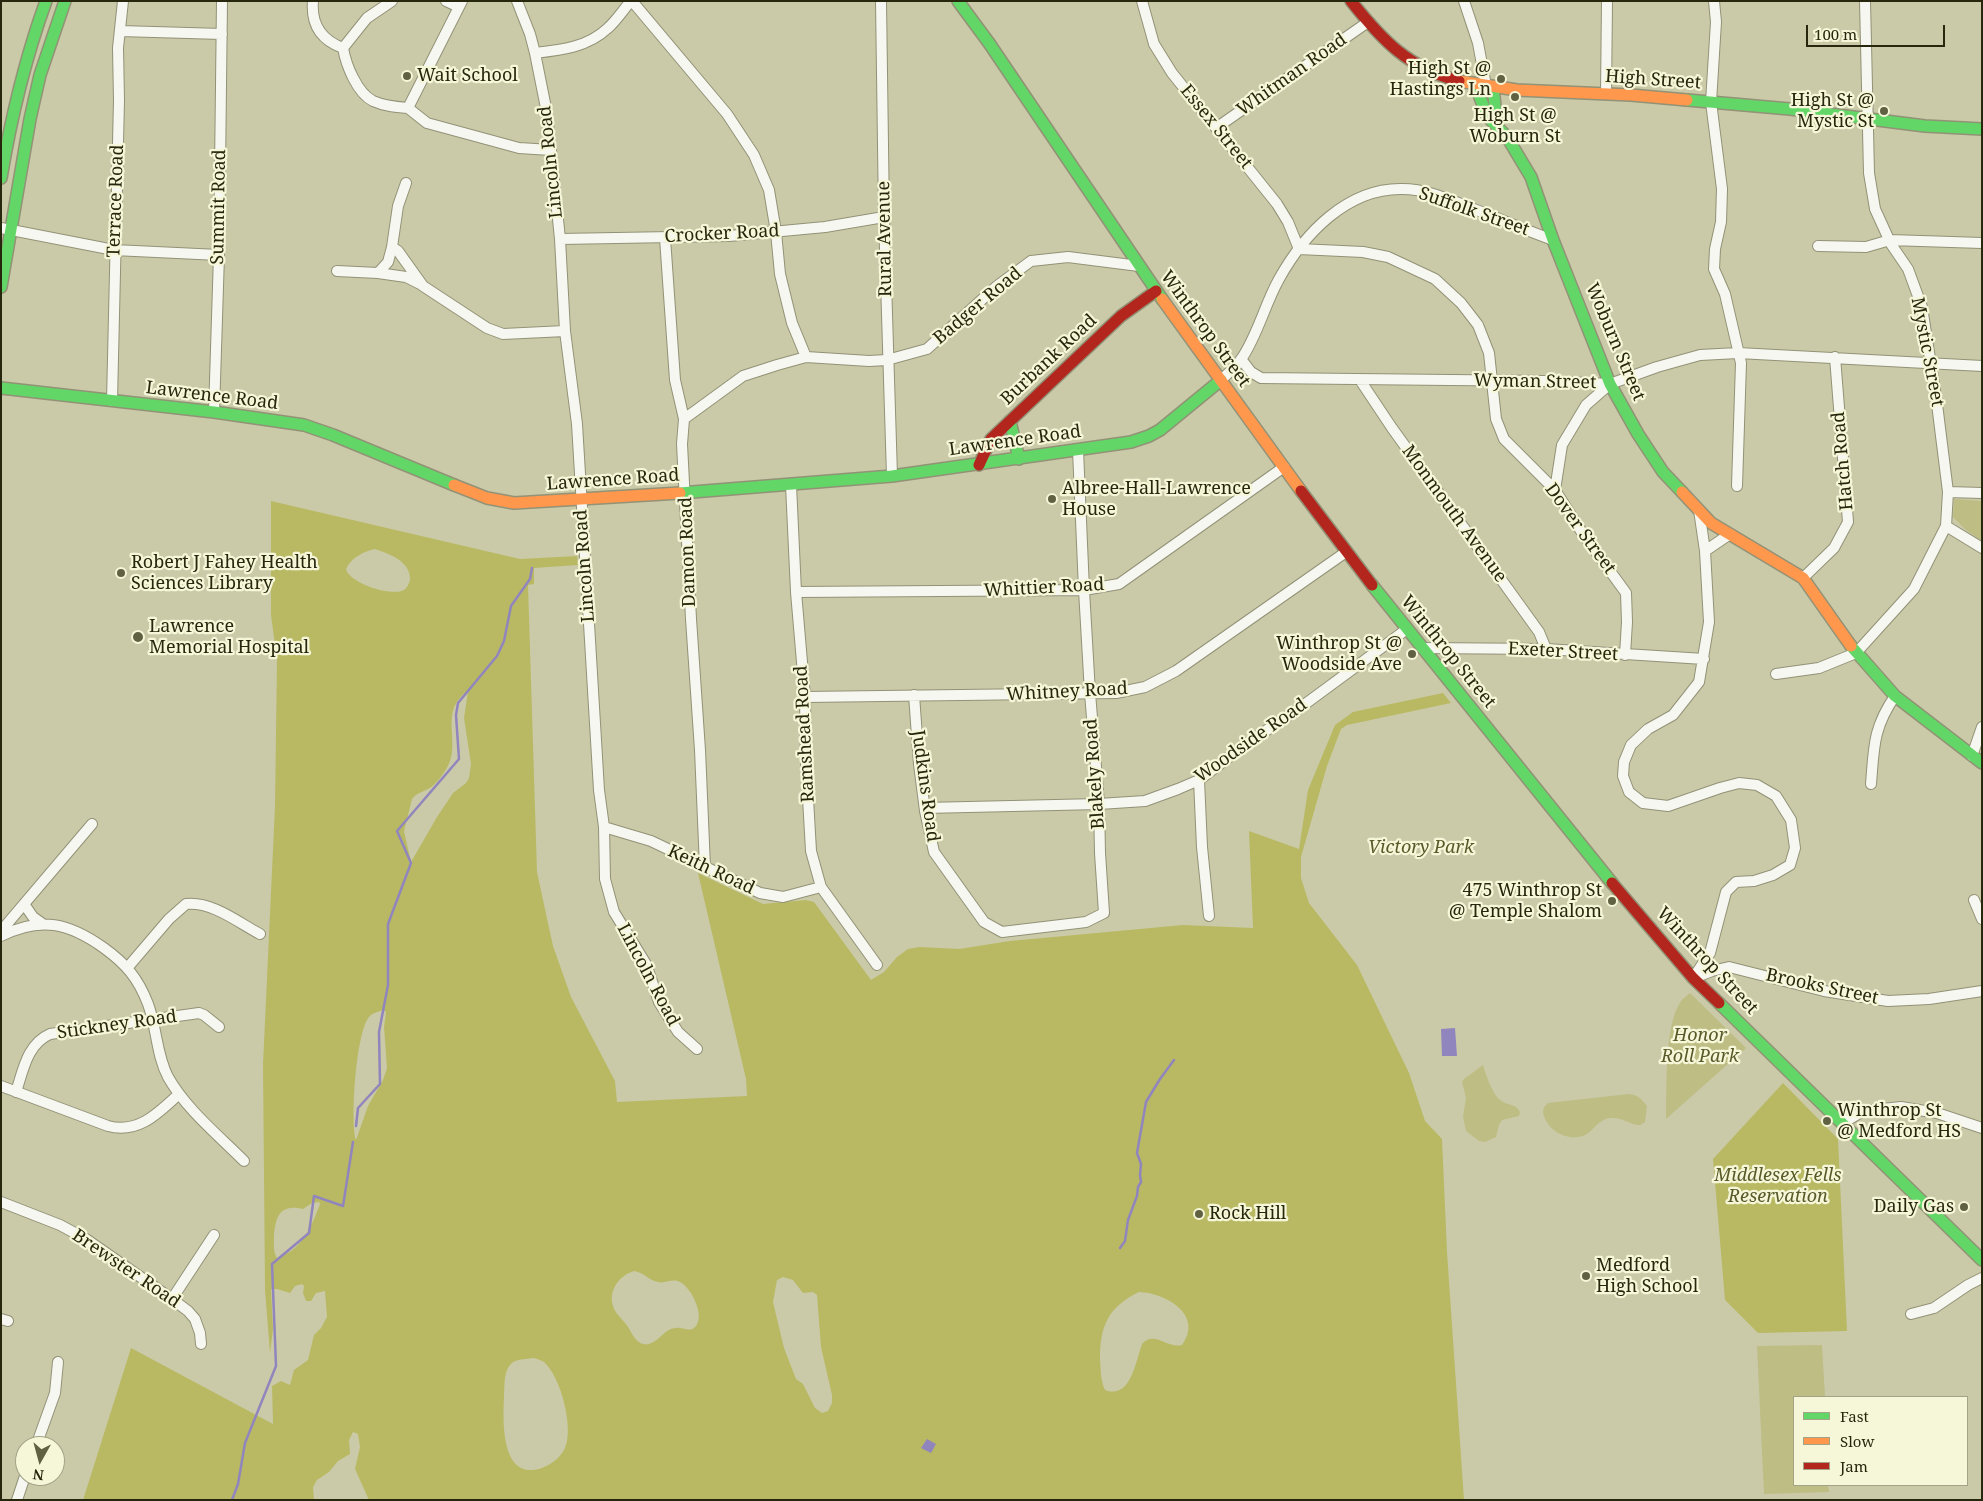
<!DOCTYPE html>
<style>
body{margin:0}
#map{position:relative;width:1983px;height:1501px;overflow:hidden;background:#cacaa8;font-family:"Noto Serif",serif}
canvas{display:block}
.frame{position:absolute;inset:0;border:2px solid #27270d;pointer-events:none}
.legend{position:absolute;left:1793px;top:1396px;width:175px;height:90px;box-sizing:border-box;background:#f6f7d8;border:1px solid #a3a487;margin:0;padding:6px 9px;list-style:none;font-size:15px;color:#27270d}
.legend li{display:flex;align-items:center;gap:10px;height:25px}
.legend b{width:25px;border:1px solid #a3a487}
.north{position:absolute;left:15px;top:1436px;width:50px;height:50px;box-sizing:border-box;background:#f6f7d8;border:1px solid #a3a487;border-radius:50%;rotate:187deg;font-size:14px;font-weight:700;line-height:20px;text-align:center;color:#27270d}
.north::after{content:'';display:block;margin:auto;width:18px;height:22px;background:#606043;clip-path:polygon(50% 0,100% 100%,50% 72%,0 100%)}
.scale{position:absolute;left:1806px;top:25px;width:139px;height:22px;box-sizing:border-box;border:2px solid #27270d;border-top:0;padding-left:6px;font-size:15px;line-height:18px;white-space:nowrap;color:#27270d;-webkit-text-stroke:4px #f6f7d8;paint-order:stroke}
</style>
<div id="map">
<canvas width="1983" height="1501"></canvas>
<div class="frame"></div>
<ul class="legend">
<li><b style="height:6px;background:#63d668"></b>Fast</li>
<li><b style="height:6px;background:#ff974d"></b>Slow</li>
<li><b style="height:6px;background:#b3261e"></b>Jam</li>
</ul>
<div class="north">N</div>
<div class="scale">100 m</div>
</div>
<script>
const ctx = document.querySelector('canvas').getContext('2d');
ctx.lineJoin = 'round';
function paint(path, color) {
  ctx.fillStyle = color;
  ctx.fill(path, 'evenodd');
}
function trace(path, color, width, dash) {
  ctx.strokeStyle = color;
  ctx.lineWidth = width;
  ctx.lineCap = dash ? 'butt' : 'round';
  ctx.setLineDash(dash || []);
  ctx.stroke(path);
}
function drawText(font, color, halo, rows, align = 'center') {
  ctx.font = font + ' "Noto Serif",serif';
  ctx.lineWidth = 4.5;
  ctx.setLineDash([]);
  ctx.textBaseline = 'middle';
  ctx.strokeStyle = halo;
  ctx.fillStyle = color;
  for (const [text, x, y, turn = 0] of rows) {
    ctx.save();
    ctx.translate(x, y);
    ctx.rotate((+turn || 0) * Math.PI / 180);
    ctx.textAlign = isNaN(turn) ? turn : align;
    if (halo) ctx.strokeText(text, 0, 0);
    ctx.fillText(text, 0, 0);
    ctx.restore();
  }
}
paint(new Path2D(`
 M 1954,499 L 1982,501 L 1982,541 L 1966,530 L 1953,517 Z
 M 1690,993 L 1746,1048 L 1666,1119 C 1667,1089 1664,1025 1681,1001 C 1683,998 1687,996 1690,993 Z
 M 1483,1065 C 1485,1073 1493,1095 1500,1100 C 1507,1106 1516,1103 1520,1112 L 1519,1116 L 1502,1120 L 1499,1125 L 1496,1137 L 1485,1142 L 1479,1141 L 1466,1131 L 1463,1117 L 1466,1098 L 1462,1082 L 1464,1079 Z
 M 1629,1094 C 1638,1095 1641,1098 1647,1106 L 1645,1122 L 1640,1125 C 1630,1125 1622,1117 1611,1118 C 1598,1119 1595,1130 1585,1135 C 1569,1142 1549,1132 1544,1116 C 1542,1110 1544,1106 1548,1103 Z
 M 1822,1345 L 1825,1397 L 1794,1397 L 1794,1485 L 1828,1485 L 1829,1492 L 1764,1494 L 1757,1346 Z`), '#bdbd84');
paint(new Path2D(`
 M 271,501 L 520,559 L 577,556 L 578,565 L 534,568 L 534,584 L 528,585 L 537,872 L 553,946 L 571,997 L 615,1081 L 617,1102 L 747,1096 L 746,1079 L 698,873 L 763,904 L 806,900 L 814,902 L 871,980 L 884,972 L 897,957 L 908,949 L 919,947 L 959,949 L 1010,941 L 1183,925 L 1253,928 L 1249,831 L 1299,849 L 1308,790 L 1335,725 L 1353,712 L 1443,693 L 1451,703 L 1347,725 L 1341,729 L 1327,766 L 1301,857 L 1301,878 L 1309,903 L 1357,965 L 1409,1073 L 1425,1121 L 1442,1139 L 1447,1252 L 1464,1500 L 369,1500 L 355,1469 L 360,1447 L 358,1434 L 353,1432 L 349,1440 L 350,1454 L 338,1461 L 329,1472 L 317,1480 L 313,1487 L 314,1500 L 83,1500 L 131,1348 L 273,1424 L 272,1386 L 281,1381 L 290,1385 L 294,1370 L 308,1360 L 314,1335 L 321,1328 L 327,1317 L 325,1291 L 316,1293 L 311,1301 L 306,1301 L 303,1293 L 304,1286 L 302,1284 L 295,1286 L 290,1293 L 277,1289 L 271,1289 L 273,1329 L 270,1353 L 265,1290 L 263,1064 L 275,806 L 277,660 L 271,615 ZM 375,549 C 389,554 411,561 410,580 C 409,584 407,588 404,590 C 391,597 349,583 346,569 C 351,558 364,551 375,549 ZM 468,691 L 464,718 L 471,764 L 469,778 L 466,783 L 453,793 L 437,817 L 411,862 L 404,831 L 412,799 C 417,793 422,792 428,789 C 436,785 444,773 448,766 C 461,741 438,711 468,691 ZM 383,1010 L 386,1012 L 384,1027 L 387,1068 L 383,1080 L 368,1106 L 356,1140 C 350,1121 356,1032 369,1017 C 372,1013 378,1012 383,1010 ZM 319,1202 L 320,1204 C 313,1222 307,1239 291,1251 C 286,1254 281,1255 277,1258 C 273,1252 274,1243 274,1235 C 276,1216 280,1204 303,1209 L 312,1203 ZM 634,1271 C 645,1273 648,1280 658,1282 C 665,1284 672,1278 680,1282 C 691,1287 707,1318 694,1328 C 689,1332 681,1327 676,1328 C 663,1328 657,1347 643,1344 C 635,1342 632,1333 628,1327 C 624,1320 615,1314 613,1306 C 608,1290 620,1275 634,1271 ZM 783,1277 L 793,1280 L 803,1293 L 813,1292 L 817,1295 L 821,1347 L 832,1395 L 832,1403 L 828,1411 L 822,1413 L 815,1408 L 803,1384 L 796,1379 L 784,1348 L 773,1302 L 777,1280 ZM 1139,1292 C 1166,1293 1204,1315 1182,1345 C 1168,1349 1154,1330 1142,1344 C 1136,1360 1131,1400 1105,1390 C 1100,1379 1101,1370 1100,1359 C 1100,1326 1108,1307 1139,1292 ZM 534,1358 C 537,1359 541,1360 544,1362 C 561,1377 574,1428 565,1448 C 561,1457 552,1464 542,1468 C 500,1482 503,1420 504,1396 C 505,1385 503,1371 512,1363 C 516,1359 527,1359 534,1358 Z
 M 1783,1083 L 1838,1139 L 1847,1331 L 1758,1333 L 1725,1300 L 1713,1159 Z`), '#b9b964');
paint(new Path2D(`
 M 1455,1028 L 1457,1056 L 1442,1056 L 1441,1029 Z
 M 927,1439 L 936,1444 L 931,1453 L 921,1448 Z`), '#9185bd');
trace(new Path2D(`
 M 356,1126 L 358,1108 L 380,1084 L 379,1032 L 388,985 L 388,924 L 411,863 L 397,831 L 459,759 L 456,715 L 458,703 L 497,656 L 504,641 L 511,606 L 530,579 L 532,568
 M 1120,1248 L 1125,1241 L 1128,1220 L 1137,1196 L 1138,1187 L 1141,1182 L 1140,1175 L 1141,1164 L 1137,1153 L 1146,1102 L 1160,1079 L 1174,1060
 M 232,1500 L 238,1484 L 245,1443 L 276,1366 L 272,1264 L 309,1233 L 314,1196 L 343,1206 L 353,1142`), '#9185bd', 2.5);
const street = new Path2D(`
 M 313,1 C 311,24 321,40 343,48 C 346,65 357,93 373,101 C 384,106 396,107 408,108
 M 446,1 L 459,7
 M 517,1 L 530,34 L 535,53 L 546,108 L 551,150 L 560,239 L 565,331 L 577,424 L 599,790 L 604,827 L 605,879 L 614,912 L 646,964 L 659,1002 L 678,1032 L 697,1049
 M 632,1 L 727,114 L 754,155 L 769,190 L 776,232 L 780,274 L 792,323 L 806,357
 M 881,1 L 884,217 L 892,476
 M 1142,1 L 1154,44 L 1172,73 L 1277,204 L 1288,222 L 1299,249 L 1363,252 L 1388,257 L 1435,279 L 1461,303 L 1478,325 L 1489,353 L 1496,419 L 1504,439 L 1555,490 L 1581,531 L 1626,593 L 1627,622 L 1625,655
 M 1464,1 L 1478,43 L 1486,86
 M 1714,1 L 1716,22 L 1711,102 L 1722,189 L 1721,222 L 1715,249 L 1714,269 L 1725,294 L 1741,363 L 1737,486
 M 120,31 L 222,34
 M 343,48 L 367,18 L 392,1
 M 535,53 C 562,50 588,47 608,28 C 617,20 623,10 631,1
 M 1606,94 L 1607,1
 M 408,108 L 427,123 L 519,148 L 551,150
 M 408,108 L 462,1
 M 1216,128 L 1368,22
 M 406,183 L 398,206 L 392,247 L 398,251 L 423,286 L 487,328 L 503,334 L 565,331
 M 1,228 L 114,250 L 219,255
 M 665,238 L 675,380 L 684,419 L 682,444 L 691,619 L 700,750 L 705,867
 M 560,239 L 729,236 L 825,227 L 884,217
 M 1818,246 L 1866,247 L 1890,240 L 1982,243
 M 337,271 L 378,273 L 388,262 L 392,247
 M 378,273 L 406,277 L 420,284
 M 1241,359 L 1251,372 L 1261,378 L 1545,381 L 1610,384 L 1657,367 L 1700,355 L 1738,353 L 1982,366
 M 1221,380 C 1228,373 1237,366 1242,358 C 1258,334 1265,304 1279,279 C 1304,234 1347,188 1402,189 C 1429,189 1455,202 1479,211 C 1504,221 1528,231 1553,240
 M 1360,380 L 1392,428 L 1539,632 L 1546,649
 M 112,401 L 119,100 L 118,48 L 123,1
 M 214,412 L 219,255 L 222,1
 M 684,419 L 743,376 L 777,365 L 806,357 L 869,361 L 887,360 L 927,349 L 997,286 L 1031,261 L 1068,257 L 1139,266
 M 791,485 L 796,592 L 805,697 L 806,763 L 811,851 L 821,887 L 877,965
 M 1555,490 L 1562,445 L 1586,405 L 1610,384
 M 1948,492 L 1982,493
 M 1946,526 L 1982,548
 M 1705,551 L 1730,534
 M 1803,578 L 1834,548 L 1848,522 L 1835,357
 M 796,592 L 1084,590 L 1119,584 L 1284,467
 M 1422,648 L 1546,649 L 1704,659
 M 1776,674 L 1819,668 L 1856,653 L 1914,589 L 1946,526 L 1948,492 L 1937,404 L 1922,307 L 1908,269 L 1891,244 L 1875,209 L 1869,173 L 1865,1
 M 914,695 L 919,764 L 925,811 L 934,852 L 984,922 L 1002,932 L 1086,922 L 1104,913 L 1100,853 L 1099,804 L 1090,693 L 1084,590 L 1078,450
 M 805,697 L 1116,693 L 1145,687 L 1176,671 L 1346,552
 M 1972,756 L 1982,727
 M 1199,780 L 1202,847 L 1209,916
 M 1871,784 C 1874,747 1873,728 1895,696
 M 925,808 L 1099,804 L 1145,801 L 1178,789 L 1199,780 L 1249,742 L 1297,710 L 1407,629
 M 604,827 L 651,841 L 760,893 L 783,897 L 821,887
 M 1974,900 L 1982,919
 M 24,904 L 33,917 L 43,924
 M 1,931 L 92,824
 M 1,936 C 41,916 69,923 104,948 C 126,964 138,978 148,1004 C 157,1028 156,1054 168,1077 C 186,1109 218,1135 244,1161
 M 128,967 L 169,919 L 186,904 C 212,901 239,923 260,934
 M 1693,978 L 1710,953 L 1726,892 L 1736,882 L 1754,881 L 1773,875 L 1790,865 L 1795,848 L 1791,820 L 1776,796 L 1757,785 L 1739,783 L 1720,788 L 1668,806 L 1643,803 L 1629,792 L 1623,776 L 1624,762 L 1631,745 L 1648,729 L 1673,715 L 1699,682 L 1709,622 L 1705,551 L 1699,510
 M 1694,978 L 1712,971 L 1729,967 L 1824,991 L 1888,1001 L 1929,999 L 1982,991
 M 1,1086 L 108,1126 C 139,1134 158,1113 179,1094
 M 16,1092 C 23,1071 27,1044 50,1034 L 199,1013 L 204,1015 L 219,1027
 M 1843,1123 L 1863,1111 L 1901,1107 L 1937,1113 L 1982,1128
 M 1,1202 L 60,1225 L 86,1239 L 172,1299 L 188,1311 L 195,1319 L 200,1333 L 201,1344
 M 172,1299 L 214,1235
 M 1911,1314 L 1934,1308 L 1968,1285 L 1982,1278
 M 1,1319 L 8,1321
 M 36,1446 L 55,1393 L 58,1362
 M 17,1500 L 25,1476`);
const fast = new Path2D(`
 M 958,1 L 989,43 L 1162,299
 M 1475,84 L 1487,116 L 1507,137 L 1531,177 L 1553,240 L 1610,384 L 1638,434 L 1663,472 L 1682,492
 M 1493,87 L 1497,126
 M 1687,100 L 1790,109 L 1925,126 L 1982,129
 M 1,178 C 11,118 25,59 46,1
 M 1,287 L 30,119 L 40,75 L 65,1
 M 1,388 L 214,412 L 304,425 L 333,435 L 454,485
 M 1010,421 L 1019,459
 M 680,493 L 892,476 L 1131,442 L 1149,436 L 1160,430 L 1221,380
 M 1372,585 L 1612,883
 M 1851,646 L 1895,696 L 1982,763
 M 1719,1003 L 1982,1260`);
const slow = new Path2D(`
 M 1459,81 L 1517,90 L 1631,95 L 1687,100
 M 1162,299 L 1301,491
 M 454,485 L 487,498 L 514,503 L 680,493
 M 1682,492 L 1711,523 L 1803,578 L 1851,646`);
const jam = new Path2D(`
 M 1351,1 C 1382,40 1408,68 1459,81
 M 979,465 L 991,439 L 1121,316 L 1156,291
 M 1301,491 L 1372,585
 M 1612,883 L 1693,978 L 1719,1003`);
trace(street, '#929277', 12);
trace(fast, '#929277', 14);
trace(slow, '#929277', 14);
trace(jam, '#929277', 14);
trace(street, '#f7f7f2', 10);
trace(fast, '#63d668', 11);
trace(slow, '#ff974d', 11);
trace(jam, '#b3261e', 11);
for (const [x, y, r, color] of [
 [407,76,5,"#606043"],
 [1501,79,5,"#606043"],
 [1515,97,5,"#606043"],
 [1884,111,5,"#606043"],
 [1052,499,5,"#606043"],
 [121,573,5,"#606043"],
 [138,637,6,"#606043"],
 [1412,654,5,"#606043"],
 [1612,901,5,"#606043"],
 [1827,1121,5,"#606043"],
 [1964,1207,5,"#606043"],
 [1199,1214,5,"#606043"],
 [1586,1276,5,"#606043"]
]) {
  const dot = new Path2D();
  dot.arc(x, y, r, 0, 2 * Math.PI);
  ctx.fillStyle = color;
  ctx.fill(dot);
  trace(dot, '#f6f7d8', 2);
}
drawText('18px', '#27270d', '#f6f7d8', [
 ["High St @",1491,69,"right"],
 ["Hastings Ln",1491,90,"right"],
 ["Wait School",417,76],
 ["High St @",1874,101,"right"],
 ["Mystic St",1874,122,"right"],
 ["High St @",1515,116,"center"],
 ["Woburn St",1515,137,"center"],
 ["Albree-Hall-Lawrence",1062,489],
 ["House",1062,510],
 ["Robert J Fahey Health",131,563],
 ["Sciences Library",131,584],
 ["Lawrence",149,627],
 ["Memorial Hospital",149,648],
 ["Winthrop St @",1402,644,"right"],
 ["Woodside Ave",1402,665,"right"],
 ["475 Winthrop St",1602,891,"right"],
 ["@ Temple Shalom",1602,912,"right"],
 ["Winthrop St",1837,1111],
 ["@ Medford HS",1837,1132],
 ["Daily Gas",1954,1207,"right"],
 ["Rock Hill",1209,1214],
 ["Medford",1596,1266],
 ["High School",1596,1287]
], 'left');
drawText('18px', '#27270d', '#f6f7d8', [
 ["Whitman Road",1292,75,-35],
 ["High Street",1653,80,4],
 ["Essex Street",1216,127,51],
 ["Lincoln Road",551,162,-96],
 ["Terrace Road",116,201,-88],
 ["Summit Road",219,207,-89],
 ["Suffolk Street",1474,212,19],
 ["Crocker Road",722,234,-3],
 ["Rural Avenue",885,239,-91],
 ["Badger Road",978,306,-40],
 ["Winthrop Street",1205,329,54],
 ["Woburn Street",1615,342,67],
 ["Mystic Street",1927,352,79],
 ["Burbank Road",1049,360,-43],
 ["Wyman Street",1535,382,1],
 ["Lawrence Road",212,396,7],
 ["Lawrence Road",1015,441,-8],
 ["Hatch Road",1843,461,-95],
 ["Lawrence Road",613,480,-4],
 ["Monmouth Avenue",1454,514,54],
 ["Dover Street",1580,529,54],
 ["Damon Road",688,552,-92],
 ["Lincoln Road",585,566,-94],
 ["Whittier Road",1044,588,-3],
 ["Winthrop Street",1448,652,51],
 ["Exeter Street",1563,652,3],
 ["Whitney Road",1067,692,-3],
 ["Ramshead Road",805,734,-93],
 ["Woodside Road",1251,741,-35],
 ["Blakely Road",1095,774,-94],
 ["Judkins Road",925,786,82],
 ["Keith Road",711,870,25],
 ["Winthrop Street",1707,961,47],
 ["Lincoln Road",648,975,62],
 ["Brooks Street",1822,987,12],
 ["Stickney Road",117,1025,-8],
 ["Brewster Road",126,1269,34]
]);
drawText('italic 18px', '#595a2a', '#f6f7d8', [
 ["Victory Park",1421,848],
 ["Honor",1700,1036],
 ["Roll Park",1700,1057],
 ["Middlesex Fells",1778,1176],
 ["Reservation",1778,1197]
]);
</script>
